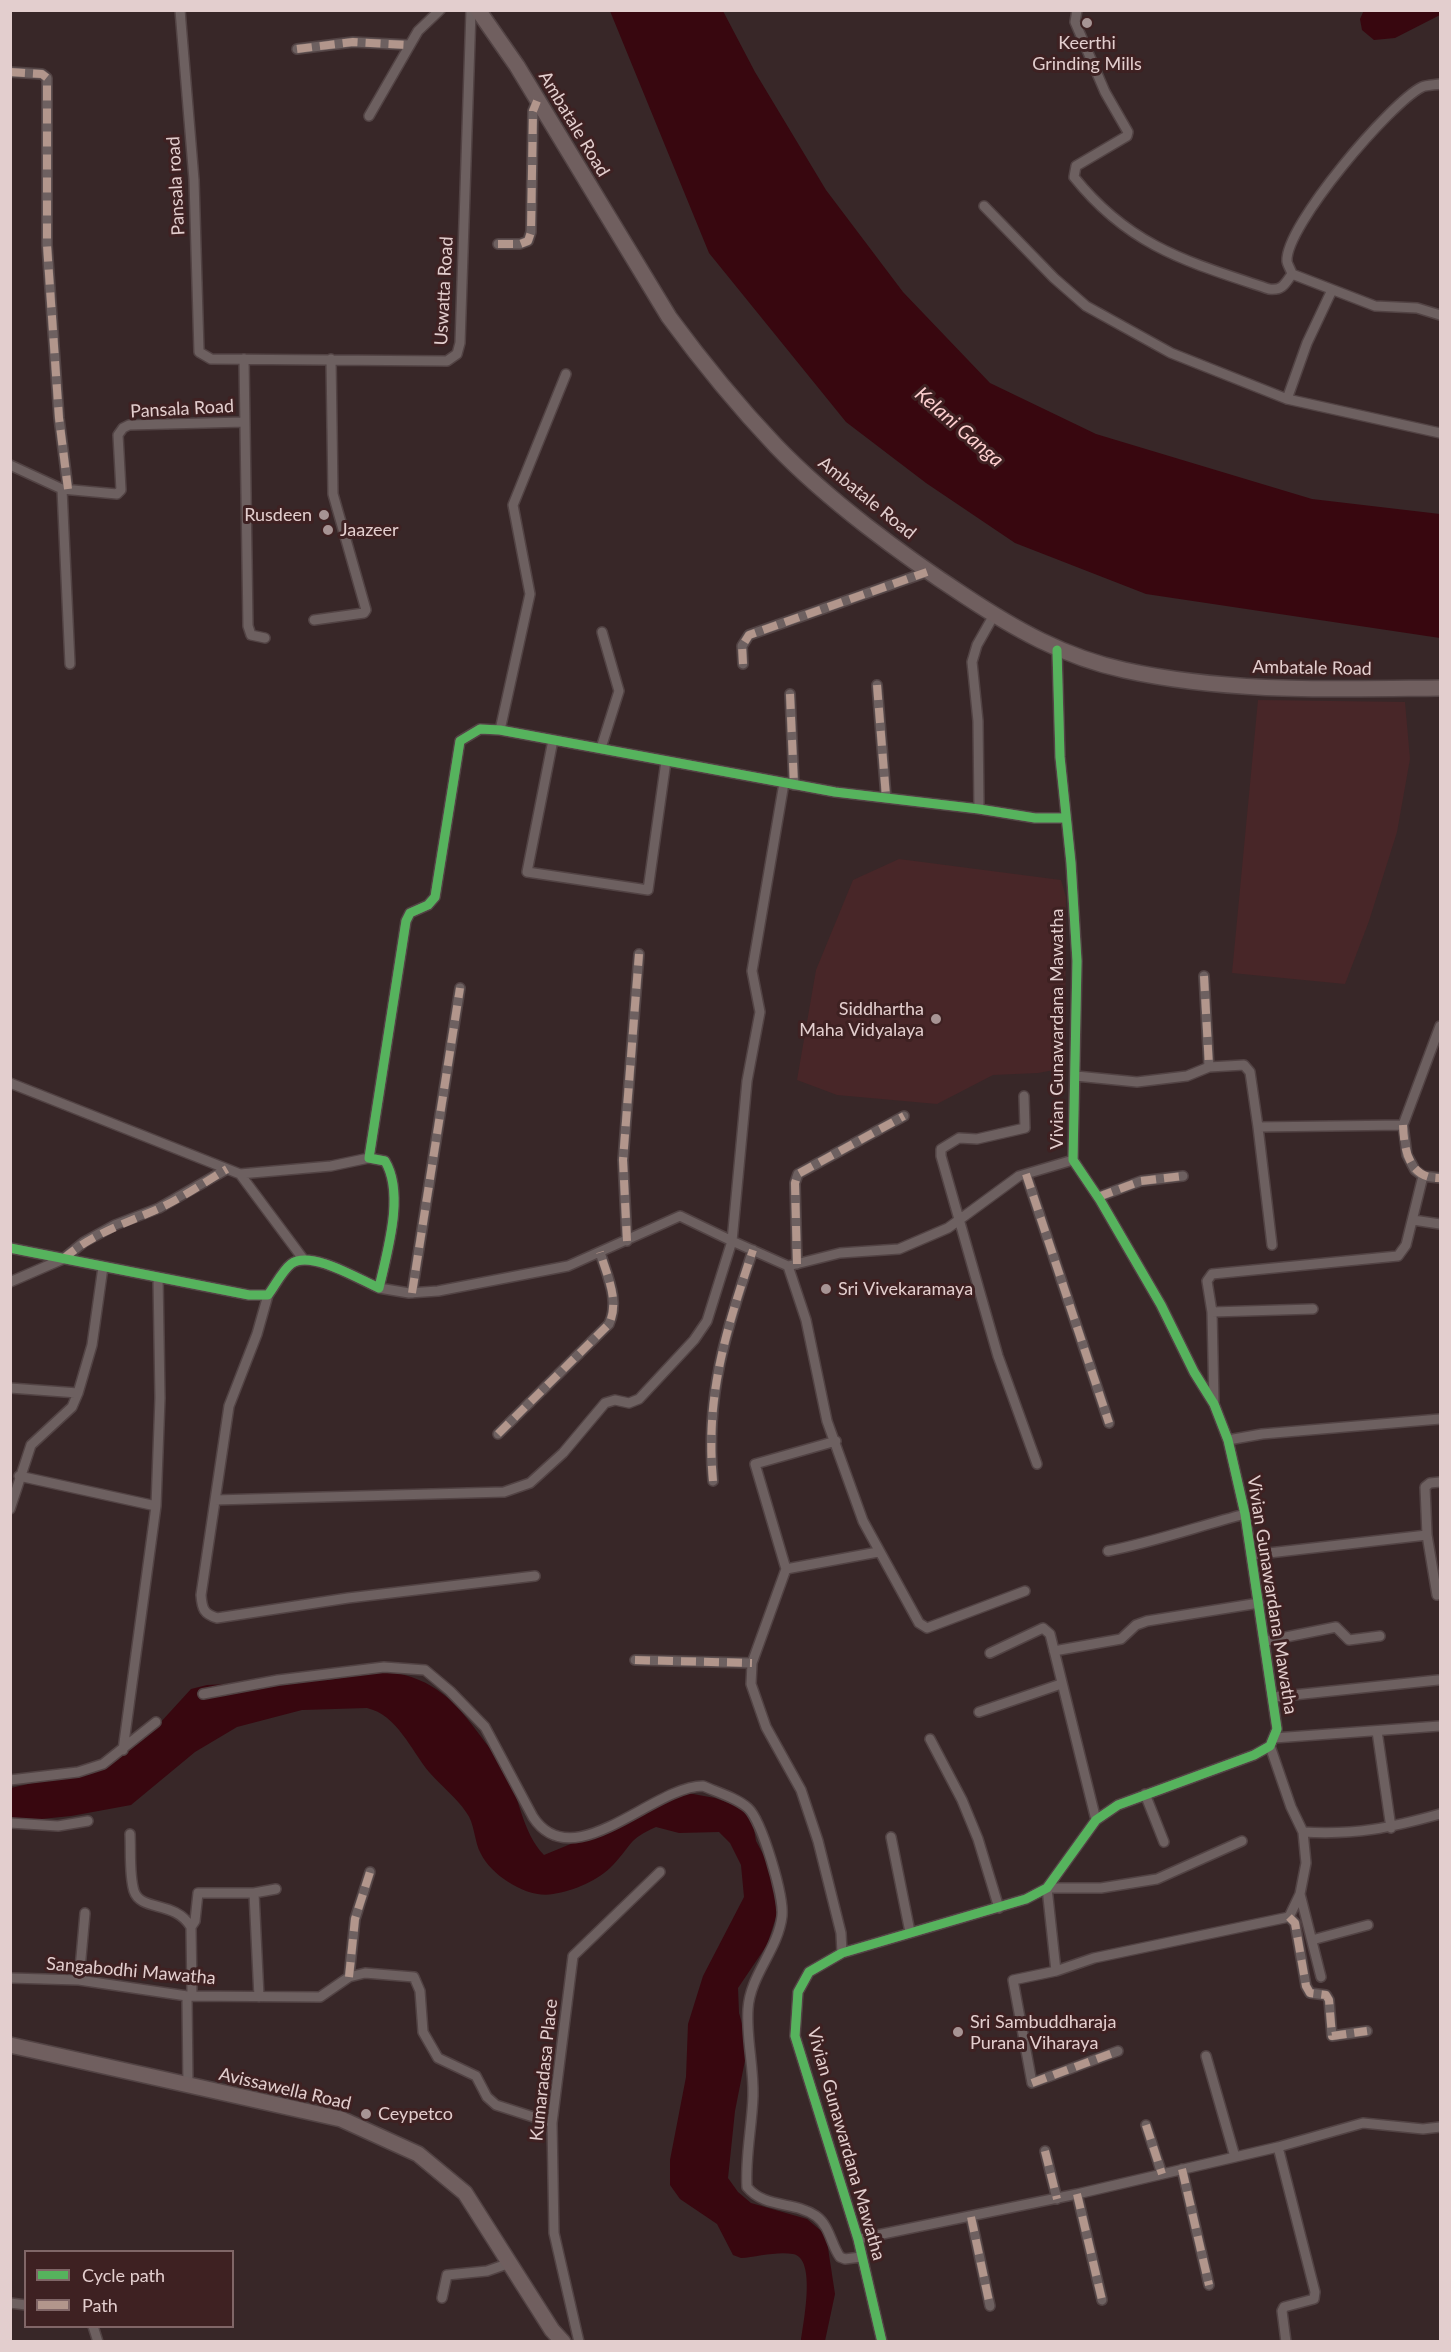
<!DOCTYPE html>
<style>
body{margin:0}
#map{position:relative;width:1451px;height:2352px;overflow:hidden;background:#382728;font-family:Lato,sans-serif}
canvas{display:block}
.frame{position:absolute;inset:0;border:12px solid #e3cece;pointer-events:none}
.legend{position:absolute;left:24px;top:2250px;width:210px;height:78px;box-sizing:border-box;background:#3e2122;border:2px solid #806667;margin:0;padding:8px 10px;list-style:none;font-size:18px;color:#e3cece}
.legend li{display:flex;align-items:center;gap:12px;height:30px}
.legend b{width:30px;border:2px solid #806667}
</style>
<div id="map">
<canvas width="1451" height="2352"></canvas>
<div class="frame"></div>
<ul class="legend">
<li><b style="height:8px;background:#56b35d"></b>Cycle path</li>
<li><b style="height:8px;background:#b2968c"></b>Path</li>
</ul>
</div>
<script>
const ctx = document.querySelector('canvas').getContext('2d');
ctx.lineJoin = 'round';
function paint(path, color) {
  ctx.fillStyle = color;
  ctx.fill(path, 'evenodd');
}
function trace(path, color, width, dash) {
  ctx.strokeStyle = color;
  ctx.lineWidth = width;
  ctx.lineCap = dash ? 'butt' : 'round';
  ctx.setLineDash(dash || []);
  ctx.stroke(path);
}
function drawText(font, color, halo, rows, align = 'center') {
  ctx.font = font + ' Lato,sans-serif';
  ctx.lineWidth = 6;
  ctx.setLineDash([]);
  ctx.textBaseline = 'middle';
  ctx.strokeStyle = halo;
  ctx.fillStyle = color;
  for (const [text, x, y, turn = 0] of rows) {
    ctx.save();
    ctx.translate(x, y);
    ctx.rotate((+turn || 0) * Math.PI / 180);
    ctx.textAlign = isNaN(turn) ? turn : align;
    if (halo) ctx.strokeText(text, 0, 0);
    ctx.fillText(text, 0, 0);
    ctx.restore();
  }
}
paint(new Path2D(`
 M 1258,700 L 1405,702 L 1410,759 L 1397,832 L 1369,921 L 1345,984 L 1232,973 Z
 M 899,859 L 1061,880 L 1066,897 L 1065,1068 L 1038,1073 L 993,1075 L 937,1104 L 837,1095 L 797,1080 L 816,970 L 853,880 Z`), '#482628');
paint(new Path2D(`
 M 1364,10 L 1440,11 L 1440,15 L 1395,38 L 1374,40 L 1362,30 L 1360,19 Z
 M 610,11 L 723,11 L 755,72 L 826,190 L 903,292 L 990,383 L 1096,434 L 1312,499 L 1440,514 L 1440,638 L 1146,594 L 1015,543 L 926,483 L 846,422 L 709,253 Z
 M 388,1671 C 436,1680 454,1700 482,1738 C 489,1748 498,1757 504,1768 C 520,1796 521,1831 544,1855 L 590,1836 L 682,1792 L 715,1798 L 739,1807 L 752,1818 L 756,1841 L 772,1871 L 777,1914 L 767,1945 L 738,1988 L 739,2013 L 748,2045 L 735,2111 L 728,2178 L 738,2192 L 751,2203 L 807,2219 L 826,2235 L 835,2294 L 825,2341 L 801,2341 C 803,2324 817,2258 793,2254 C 777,2251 756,2257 741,2258 L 733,2255 L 717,2224 L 680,2199 L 670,2185 L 670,2160 L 686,2077 L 688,2024 L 703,1976 L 744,1897 L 741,1865 L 730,1843 L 719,1832 L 679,1833 L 656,1827 C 627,1840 633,1844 613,1865 C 599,1880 574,1891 553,1894 C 528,1899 492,1876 481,1854 C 474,1842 475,1823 466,1812 C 456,1797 441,1786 429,1772 C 411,1750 397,1715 367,1708 L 302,1710 L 237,1727 L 195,1752 L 131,1805 L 71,1816 L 21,1821 L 11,1820 L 11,1788 L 106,1766 L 159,1724 L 191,1689 L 207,1685 L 328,1680 Z`), '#38070f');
const street = new Path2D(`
 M 180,10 L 194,180 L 199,352 L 211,359 L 447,361 L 457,354 L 460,343 L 471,10
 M 1077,10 L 1075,22 L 1105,92 L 1128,132 L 1127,136 L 1076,166 L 1074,177 C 1130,247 1188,262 1269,289 C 1282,291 1285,284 1292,274 C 1291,270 1287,264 1287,261 C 1285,226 1391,102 1422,87 C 1427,85 1435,85 1440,84
 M 297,49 L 353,42 L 409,45
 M 10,72 L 42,74 L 47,78 L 47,245 L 59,418 L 68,489
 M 369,116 L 418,31 L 440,10
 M 984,206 L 1054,278 L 1086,306 L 1171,353 L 1287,399 L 1440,433
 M 498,244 L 520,244 L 528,241 L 531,232 L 533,111 L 537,101
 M 1292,274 L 1375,306 L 1417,308 L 1440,315
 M 244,359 L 248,626 L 251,635 L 265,638
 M 1287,399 L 1307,343 L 1332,290
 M 10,465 L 62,489 L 117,494 L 121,490 L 118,435 L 123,428 L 129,425 L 244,422
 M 62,489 L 70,664
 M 314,620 L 364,613 L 366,610 L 333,494 L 331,359
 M 743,664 L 742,646 L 749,635 L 927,572
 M 877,685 L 886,797
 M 790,694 L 794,785
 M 500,730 L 530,594 L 513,505 L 566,374
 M 553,740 L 527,872 L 648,890 L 666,761
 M 601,748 L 619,691 L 602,632
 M 784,783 L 752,971 L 760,1012 L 747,1081 L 732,1241 L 788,1266 L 806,1320 L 827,1421 L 863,1521 L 919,1623 L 927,1628 L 1025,1591
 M 979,809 L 978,721 L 972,662 L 977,645 L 994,615
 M 1204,976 L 1209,1067
 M 1440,1026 L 1403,1125 L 1407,1155 L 1415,1170 L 1423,1176 L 1440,1178
 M 1076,1076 L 1137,1082 L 1187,1076 L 1209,1067 L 1244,1065 L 1250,1072 L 1258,1127 L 1403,1125
 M 10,1083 L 240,1174 L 331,1166 L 369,1158
 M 1024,1096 L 1025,1128 L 977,1139 L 959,1138 L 941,1149 L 941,1156 L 998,1356 L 1037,1464
 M 1258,1127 L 1272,1245
 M 240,1174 L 304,1260
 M 1026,1174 L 1109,1423
 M 1098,1197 L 1141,1181 L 1183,1176
 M 1413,1220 L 1440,1224
 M 627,1241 L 623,1160 L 639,954
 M 10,1248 L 249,1295 L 268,1295 C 275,1286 282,1271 291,1264 C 310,1249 360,1280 379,1288 C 387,1252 405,1194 385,1161 L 369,1158 L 406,921 L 410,913 L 428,905 L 435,897 L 460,741 L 480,729 L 500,730 L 835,792 L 979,809 L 1035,818 L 1065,818
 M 797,1264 L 795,1183 L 798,1174 L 904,1116
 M 788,1266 L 840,1253 L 899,1249 L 948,1228 L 1019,1176 L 1073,1160
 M 10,1282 L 63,1259 L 84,1242 L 115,1225 L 159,1208 L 227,1169
 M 412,1293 L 460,988
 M 268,1295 L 257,1334 L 229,1406 L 201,1595 C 202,1609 204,1614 217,1618 L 348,1598 L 535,1576
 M 1212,1312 L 1207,1281 L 1212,1274 L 1398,1256 L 1406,1245 L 1423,1176
 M 10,1388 L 78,1393
 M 1214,1402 L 1212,1312 L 1313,1309
 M 498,1434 L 609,1324 C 620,1301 607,1276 600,1252
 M 1228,1440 L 1262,1434 L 1440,1419
 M 836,1441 L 755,1464 L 786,1569 L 752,1663 L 751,1684 L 766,1727 L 801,1790 L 818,1841 L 841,1933 L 842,1953
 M 19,1476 L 156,1506
 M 713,1481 C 705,1396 726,1330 753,1250
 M 215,1500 L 504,1492 L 530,1483 L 563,1453 L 605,1403 L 615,1400 L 629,1403 L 639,1399 L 694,1340 L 707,1321 L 732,1241 L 680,1216 L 568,1266 L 438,1291 L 409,1293 L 379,1288
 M 10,1509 L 31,1445 L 72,1407 L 78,1393 L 92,1345 L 103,1267
 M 1108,1551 C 1154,1542 1199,1526 1245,1514
 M 1251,1555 L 1427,1535
 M 786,1569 L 878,1552
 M 1437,1595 L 1427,1535 L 1425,1487 L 1430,1483 L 1440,1482
 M 1266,1641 L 1336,1627 L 1349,1640 L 1380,1636
 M 1054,1651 L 1121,1639 L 1136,1625 L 1147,1621 L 1259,1603
 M 990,1653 L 1043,1628 L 1050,1634 L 1096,1820
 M 635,1660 L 752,1663
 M 203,1694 L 278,1680 L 384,1667 L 425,1670 L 450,1691 L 485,1727 L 533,1817 C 573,1878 653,1786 703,1786 C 717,1792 737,1798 748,1808 C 762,1821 784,1896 782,1916 C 778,1950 750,1975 748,2009 C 746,2038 754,2067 753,2096 C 752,2127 745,2157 747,2187 C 765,2209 795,2201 816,2216 C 830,2226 831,2245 840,2257 L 845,2259 L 861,2257
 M 1274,1697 L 1438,1680
 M 979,1712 L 1061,1684
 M 1377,1731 L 1391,1828
 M 1274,1738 L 1440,1726
 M 930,1739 L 962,1800 L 978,1839 L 999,1908
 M 123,1750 L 156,1506 L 160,1398 L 158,1277
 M 10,1780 L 78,1772 L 103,1764 L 156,1722
 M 1145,1794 L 1164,1842
 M 10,1823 L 58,1826 L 88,1821
 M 1303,1832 C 1356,1835 1390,1828 1440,1814
 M 130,1834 C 131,1852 129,1875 134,1891 C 141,1912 175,1900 191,1927 L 192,1995
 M 891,1837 L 910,1932
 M 254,1893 L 259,1997
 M 1300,1894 L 1321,1977
 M 1289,1917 L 1295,1923 L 1306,1986 L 1310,1993 L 1326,1995 L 1329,2000 L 1332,2036 L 1367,2031
 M 191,1927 L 195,1921 L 198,1893 L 254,1893 L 276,1889
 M 1312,1940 L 1368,1925
 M 1056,1971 L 1047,1888 L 1101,1888 L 1157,1879 L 1242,1841
 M 349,1977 L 355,1919 L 370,1872
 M 10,1978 L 79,1980 L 187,1996 L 320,1997 L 349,1977 L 365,1973 L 414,1977 L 420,1991 L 423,2032 L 438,2058 L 476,2076 L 487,2097 L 496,2105 L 552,2123
 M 79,1980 L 85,1913
 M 187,1996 L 188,2087
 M 1118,2051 L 1032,2083 L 1013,1980 L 1056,1971 L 1094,1958 L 1289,1917 L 1300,1894 L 1306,1863 L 1303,1832 L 1291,1807 L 1270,1746
 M 1206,2056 L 1235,2157
 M 1146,2125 L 1162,2174
 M 1278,2147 L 1363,2123 L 1423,2129 L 1440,2127
 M 1045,2151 L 1057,2199
 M 1182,2169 L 1209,2285
 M 1077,2194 L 1102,2300
 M 971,2217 L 990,2306
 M 858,2239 L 1077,2194 L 1278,2147 L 1315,2292 L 1314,2299 L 1284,2307 L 1282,2311 L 1286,2342
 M 442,2298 L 447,2275 L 487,2271 L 510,2263
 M 10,2303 L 26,2305
 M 93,2326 L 98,2342
 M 579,2342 L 554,2233 L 552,2123 L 573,1956 L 660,1872
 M 882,2342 L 858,2239 L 795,2036 L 798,1992 L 809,1972 L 842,1953 L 1026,1899 L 1047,1888 L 1096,1820 L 1118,1805 L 1254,1755 L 1270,1746 L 1277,1729 L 1245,1514 L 1228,1440 L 1214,1404 L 1194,1372 L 1161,1305 L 1100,1200 L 1073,1160 L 1077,961 L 1071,863 L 1060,757 L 1057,650`);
const primary = new Path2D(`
 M 478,10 L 517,66 L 669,317 C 702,362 738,406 776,446 C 828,500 902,555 965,596 C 1015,629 1064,657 1124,670 C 1228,693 1335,689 1440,688
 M 10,2045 L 341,2119 L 418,2154 L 465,2193 L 552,2330 L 563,2342`);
trace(street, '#524344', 12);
trace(primary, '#524344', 18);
trace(street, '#6d6060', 9);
trace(primary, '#705f5f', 15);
trace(new Path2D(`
 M 297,49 L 353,42 L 409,45
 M 10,72 L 42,74 L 47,78 L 47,245 L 59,418 L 68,489
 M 498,244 L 520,244 L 528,241 L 531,232 L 533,111 L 537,101
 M 743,664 L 742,646 L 749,635 L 927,572
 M 877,685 L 886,797
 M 790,694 L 794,785
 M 1204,976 L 1209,1067
 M 1403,1125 C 1404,1150 1409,1179 1440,1178
 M 1026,1174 L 1109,1423
 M 1098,1197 L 1141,1181 L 1183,1176
 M 627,1241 L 623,1160 L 639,954
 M 63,1259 C 92,1234 124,1224 158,1209 C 182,1198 205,1182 227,1169
 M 797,1264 L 795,1183 L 798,1174 L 904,1116
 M 412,1293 L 460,988
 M 498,1434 L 609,1324 C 620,1301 607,1276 600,1252
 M 713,1481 C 705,1396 726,1330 753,1250
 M 635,1660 L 752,1663
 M 1289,1917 L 1295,1923 L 1306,1986 L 1310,1993 L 1326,1995 L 1329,2000 L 1332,2036 L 1367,2031
 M 349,1977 L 355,1919 L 370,1872
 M 1032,2083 L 1118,2051
 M 1146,2125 L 1162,2174
 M 1045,2151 L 1057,2199
 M 1182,2169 L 1209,2285
 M 1077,2194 L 1102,2300
 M 971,2217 L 990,2306`), '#b2968c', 8, [15, 8]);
trace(new Path2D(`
 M 10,1248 L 249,1295 L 268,1295 C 275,1286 282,1271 291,1264 C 310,1249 360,1280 379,1288 C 387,1252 405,1194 385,1161 L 369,1158 L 406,921 L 410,913 L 428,905 L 435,897 L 460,741 L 480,729 L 500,730 L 835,792 L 979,809 L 1035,818 L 1065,818
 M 882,2342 L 858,2239 L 795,2036 L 798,1992 L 809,1972 L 842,1953 L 1026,1899 L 1047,1888 L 1096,1820 L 1118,1805 L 1254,1755 L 1270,1746 L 1277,1729 L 1245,1514 L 1228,1440 L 1214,1404 L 1194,1372 L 1161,1305 L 1100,1200 L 1073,1160 L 1077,961 L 1071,863 L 1060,757 L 1057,650`), '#56b35d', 9);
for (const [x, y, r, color] of [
 [1087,23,6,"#a79494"],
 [324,515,6,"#a79494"],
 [328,530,6,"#a79494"],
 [936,1019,6,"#a79494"],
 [826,1289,6,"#a79494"],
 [958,2032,6,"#a79494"],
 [366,2114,6,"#a79494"]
]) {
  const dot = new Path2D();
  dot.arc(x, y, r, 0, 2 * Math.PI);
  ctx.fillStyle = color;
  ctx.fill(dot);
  trace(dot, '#3e2122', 2);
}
drawText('18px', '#e3cece', '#3e2122', [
 ["Keerthi",1087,43,"center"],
 ["Grinding Mills",1087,64,"center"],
 ["Rusdeen",312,515,"right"],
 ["Jaazeer",340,530],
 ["Siddhartha",924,1009,"right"],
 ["Maha Vidyalaya",924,1030,"right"],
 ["Sri Vivekaramaya",838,1289],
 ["Sri Sambuddharaja",970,2022],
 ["Purana Viharaya",970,2043],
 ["Ceypetco",378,2114]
], 'left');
drawText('18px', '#e3cece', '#3e2122', [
 ["Ambatale Road",574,124,59],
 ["Pansala road",176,186,-93],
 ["Uswatta Road",444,291,-87],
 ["Pansala Road",182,409,-3],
 ["Ambatale Road",867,498,39],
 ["Ambatale Road",1312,668,1],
 ["Vivian Gunawardana Mawatha",1057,1029,-90],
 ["Vivian Gunawardana Mawatha",1272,1595,81],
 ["Sangabodhi Mawatha",131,1971,5],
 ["Kumaradasa Place",544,2070,-84],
 ["Avissawella Road",285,2089,13],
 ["Vivian Gunawardana Mawatha",846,2144,74]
]);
drawText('italic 20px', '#fdcfcf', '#3e2122', [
 ["Kelani Ganga",959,427,41]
]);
</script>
